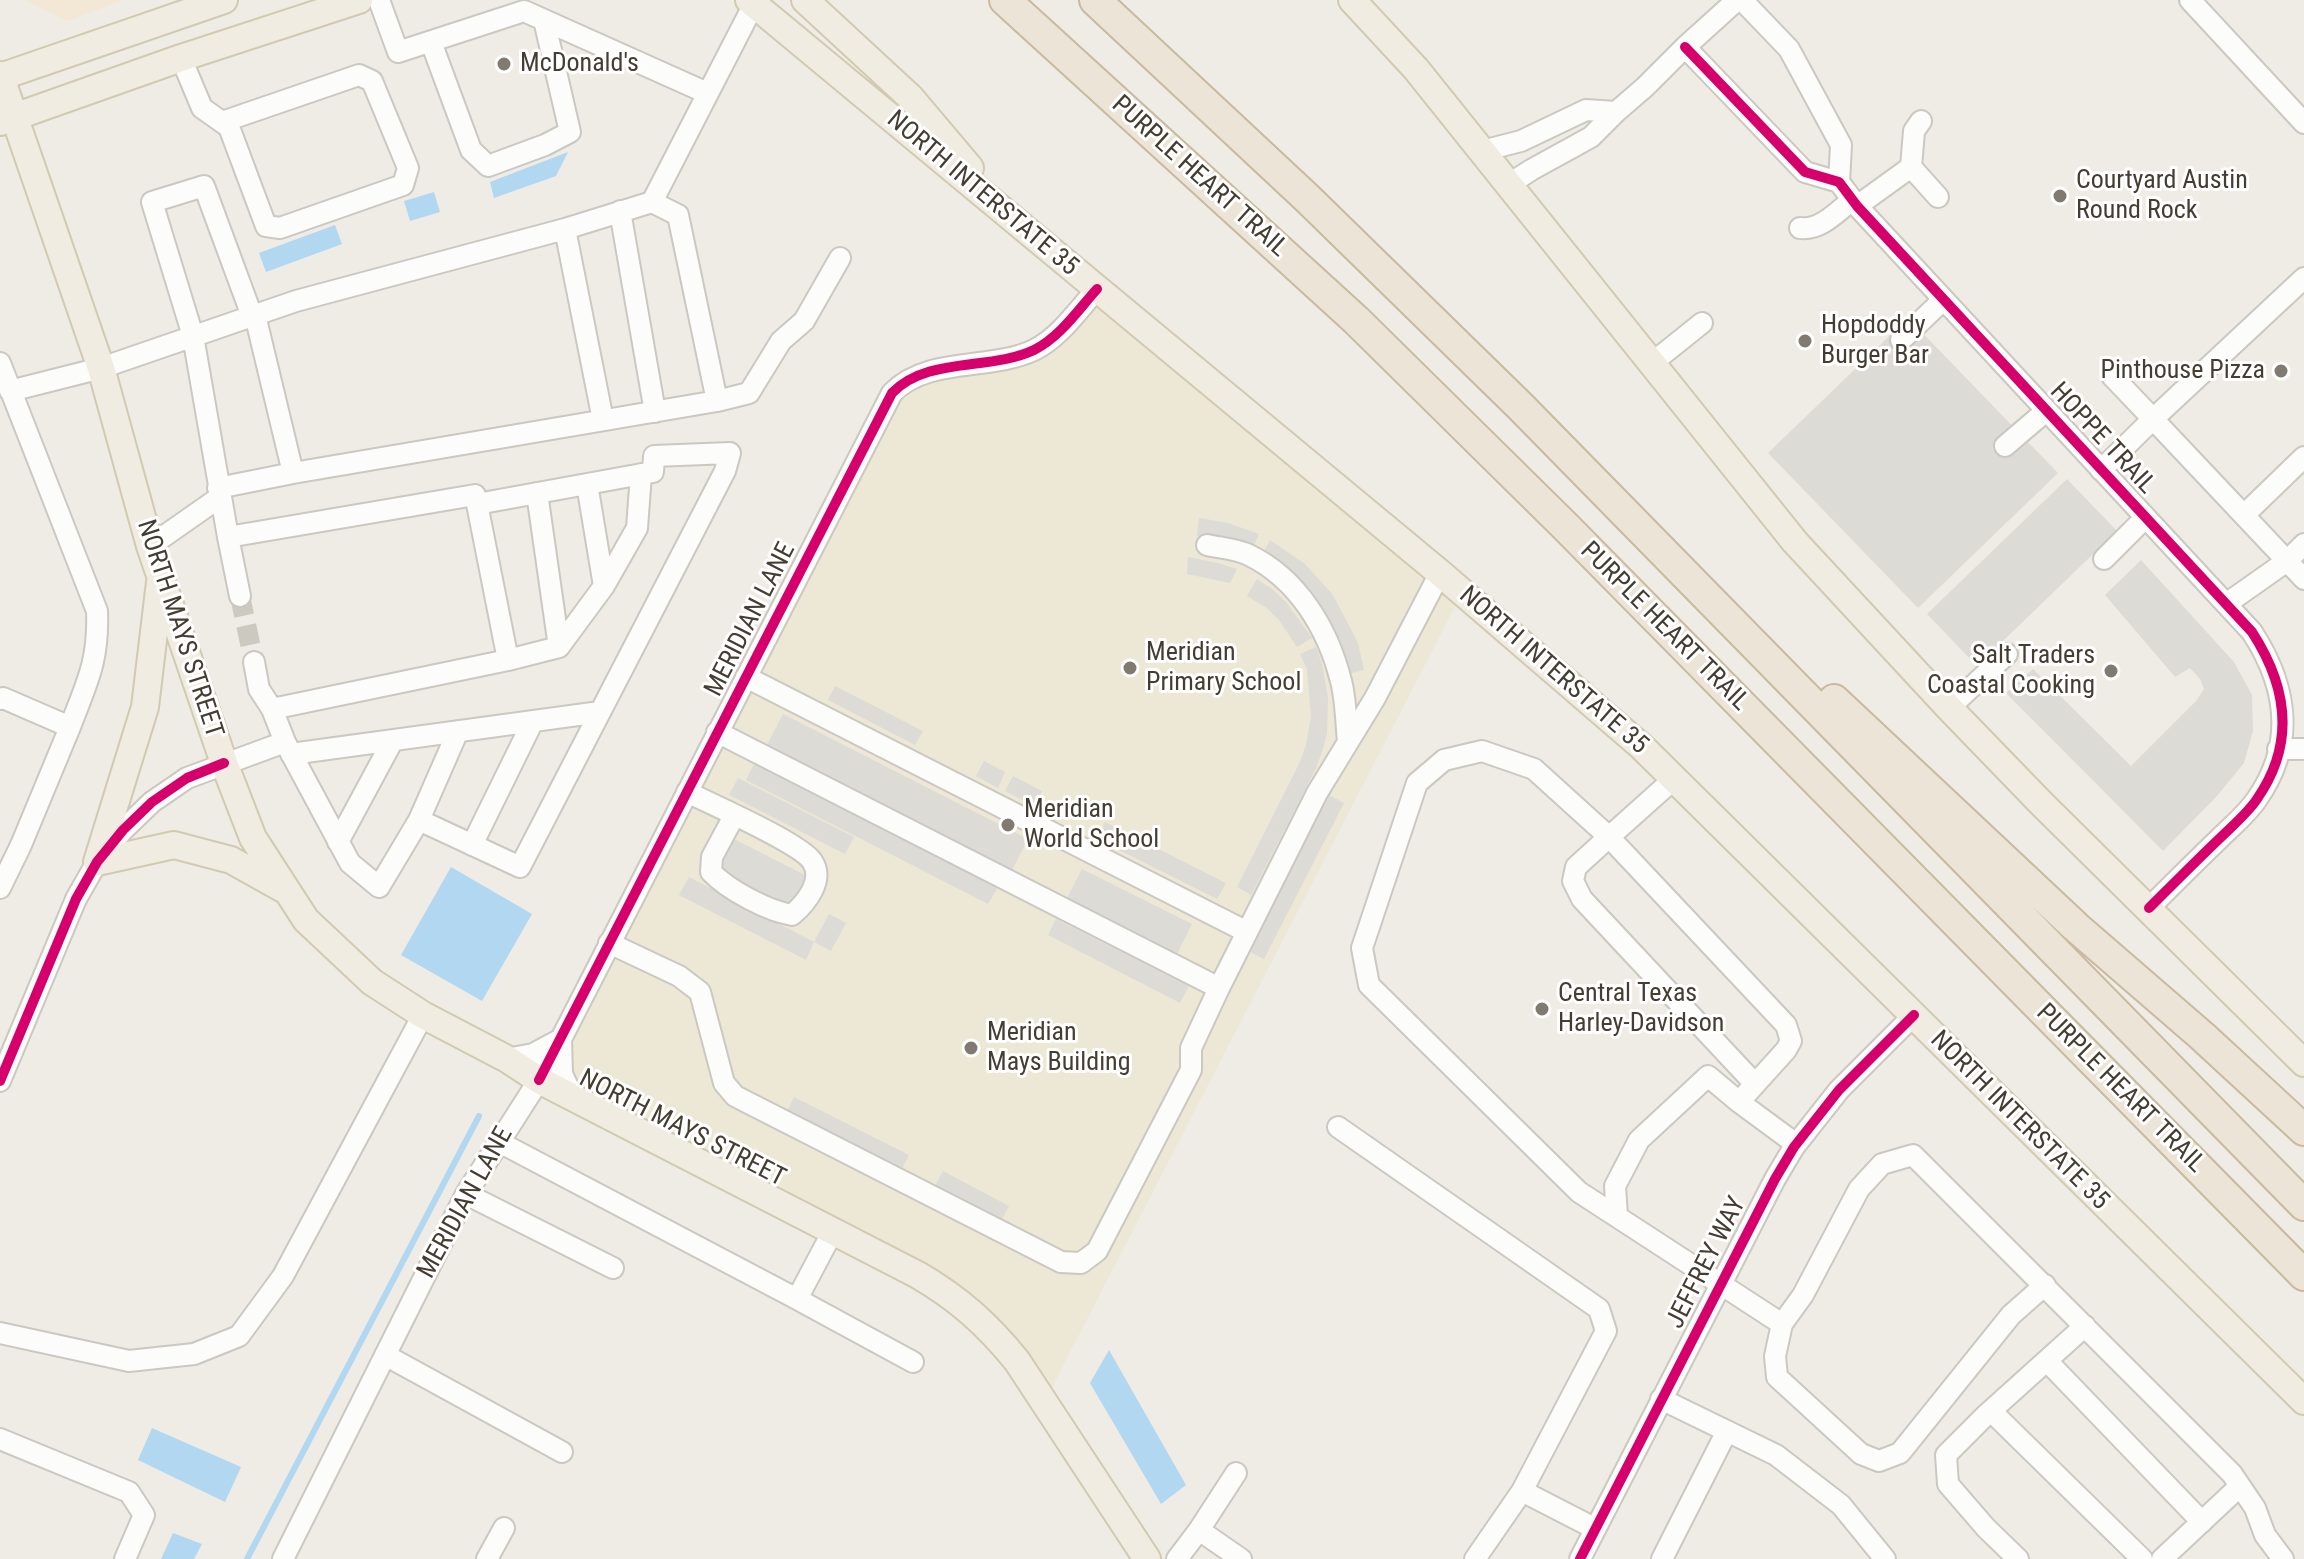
<!DOCTYPE html>
<style>
body{margin:0}
canvas{display:block;background:#eeece5}
</style>
<canvas width="2304" height="1559"></canvas>
<script>
const ctx = document.querySelector('canvas').getContext('2d');
ctx.lineJoin = 'round';
function paint(path, color) {
  ctx.fillStyle = color;
  ctx.fill(path, 'evenodd');
}
function trace(path, color, width, dash) {
  ctx.strokeStyle = color;
  ctx.lineWidth = width;
  ctx.lineCap = dash ? 'butt' : 'round';
  ctx.setLineDash(dash || []);
  ctx.stroke(path);
}
function drawText(font, color, halo, rows, align = 'center') {
  ctx.font = font + ' "Roboto Condensed",sans-serif';
  ctx.lineWidth = 6;
  ctx.setLineDash([]);
  ctx.textBaseline = 'middle';
  ctx.strokeStyle = halo;
  ctx.fillStyle = color;
  for (const [text, x, y, turn = 0] of rows) {
    ctx.save();
    ctx.translate(x, y);
    ctx.rotate((+turn || 0) * Math.PI / 180);
    ctx.textAlign = isNaN(turn) ? turn : align;
    if (halo) ctx.strokeText(text, 0, 0);
    ctx.fillText(text, 0, 0);
    ctx.restore();
  }
}
paint(new Path2D(`
 M 25,0 L 124,0 L 67,21 Z`), '#f3e8d6');
paint(new Path2D(`
 M 1095,300 L 1458,601 L 1049,1393 L 1019,1346 L 547,1072 L 894,399 L 913,380 L 1024,358 Z`), '#ede7d6');
paint(new Path2D(`
 M 1908,318 L 2058,473 L 1918,608 L 1768,453 Z
 M 2067,479 L 2117,531 L 1977,666 L 1927,614 Z
 M 1199,518 L 1228,523 L 1259,534 L 1252,550 L 1197,536 Z
 M 1270,540 L 1305,564 L 1333,595 L 1358,643 L 1364,670 L 1348,674 L 1262,555 Z
 M 1188,557 L 1218,563 L 1237,569 L 1230,583 L 1187,574 Z
 M 2141,560 L 2234,662 L 2252,695 L 2253,731 L 2244,763 L 2217,796 L 2163,851 L 2006,693 L 2033,669 L 2131,766 L 2196,701 L 2204,689 L 2200,679 L 2190,668 L 2175,677 L 2105,595 Z
 M 1257,579 L 1272,589 L 1286,602 L 1312,638 L 1297,647 L 1279,620 L 1267,608 L 1247,596 Z
 M 1316,647 L 1322,664 L 1328,698 L 1327,733 L 1323,749 L 1316,768 L 1251,895 L 1237,887 L 1300,762 L 1306,745 L 1311,716 L 1307,669 L 1300,654 Z
 M 835,686 L 923,731 L 915,745 L 828,700 Z
 M 783,714 L 1028,839 L 1012,870 L 767,745 Z
 M 984,761 L 1005,772 L 998,788 L 976,776 Z
 M 755,762 L 998,887 L 988,904 L 746,780 Z
 M 1013,776 L 1042,791 L 1034,806 L 1005,791 Z
 M 738,778 L 854,837 L 845,854 L 729,795 Z
 M 1329,795 L 1344,803 L 1264,959 L 1249,951 Z
 M 1105,822 L 1226,883 L 1217,899 L 1097,839 Z
 M 732,838 L 807,876 L 790,909 L 715,871 Z
 M 1082,869 L 1192,924 L 1177,954 L 1067,898 Z
 M 689,877 L 814,942 L 829,914 L 846,923 L 831,951 L 814,942 L 806,960 L 679,895 Z
 M 1056,919 L 1189,986 L 1180,1003 L 1048,935 Z
 M 794,1097 L 909,1155 L 902,1169 L 787,1111 Z
 M 943,1171 L 1009,1206 L 1001,1221 L 935,1186 Z`), '#dddbd6');
paint(new Path2D(`
 M 568,152 L 556,176 L 494,198 L 490,182 Z
 M 434,192 L 440,212 L 410,221 L 404,201 Z
 M 335,225 L 342,244 L 266,272 L 259,253 Z
 M 451,867 L 532,914 L 482,1001 L 401,955 Z
 M 1109,1350 L 1186,1485 L 1161,1504 L 1090,1383 Z
 M 152,1428 L 241,1467 L 225,1502 L 138,1460 Z
 M 173,1533 L 202,1544 L 194,1559 L 161,1559 Z`), '#b1d7f1');
trace(new Path2D(`
 M 247,1559 L 479,1116`), '#b1d7f1', 6);
trace(new Path2D(`
 M 240,596 L 254,662`), '#ccc9c1', 20, [20, 10]);
const minor = new Path2D(`
 M 379,0 L 398,52 L 524,11 L 707,93
 M 1742,0 L 1789,49 L 1841,145 L 1839,182
 M 2190,0 L 2304,123
 M 431,42 L 471,150 L 488,166 L 545,145 L 570,132 L 544,20
 M 1685,47 L 1805,172 L 1839,182 L 1857,206 L 2252,632 C 2287,686 2296,743 2257,799 C 2247,814 2232,826 2219,839 C 2195,862 2172,885 2149,908
 M 181,58 L 202,108 L 229,127 L 266,226 L 280,228 L 403,185 L 408,168 L 372,81 L 359,75 L 222,122
 M 1921,121 L 1914,131 L 1911,167 L 1938,197
 M 1482,151 L 1521,141 L 1586,110 L 1616,112
 M 1508,185 L 1531,170 L 1591,137 L 1616,112 L 1645,87 L 1685,47 L 1737,0
 M 652,202 L 678,215 L 717,401
 M 1857,206 L 1911,167
 M 620,211 L 655,412
 M 1800,228 C 1820,231 1838,211 1852,200
 M 565,229 L 603,420
 M 2304,278 L 2153,419 L 2287,561 L 2304,544
 M 255,315 L 293,473 L 717,401 L 749,393 L 781,341 L 804,321 L 840,258
 M 252,316 L 204,186 L 152,202 L 193,336 L 228,537 L 475,495 L 477,504 L 653,472 L 654,456 L 730,453 L 725,471 L 520,867 L 419,820 L 379,887 L 350,863 L 285,742 L 272,709 L 259,689 L 254,662
 M 1901,340 L 1943,300
 M 0,363 L 97,611 C 99,661 87,682 70,727 L 3,698 L 0,699
 M 1652,363 L 1702,323
 M 10,391 L 101,368 L 296,301 L 565,229 L 652,202 L 754,4
 M 2005,446 L 2046,411
 M 2101,470 L 2153,419 L 2112,376
 M 218,488 L 293,473
 M 537,493 L 559,647 L 604,586 L 587,484
 M 2244,515 L 2304,457
 M 228,537 L 240,596
 M 1207,545 C 1220,548 1237,549 1249,555 C 1298,579 1328,629 1341,681 C 1346,700 1346,722 1348,742
 M 150,546 L 220,497
 M 2104,559 L 2145,518
 M 604,586 L 637,528 L 641,474
 M 2226,604 L 2287,561 L 2304,579
 M 508,660 L 559,647
 M 746,677 L 1247,932
 M 1949,708 L 2007,654
 M 272,709 L 508,660 L 477,504
 M 717,732 L 1219,988 L 1317,793 L 1375,698 L 1440,573
 M 2278,749 L 2304,749
 M 291,754 L 600,712
 M 1675,778 L 1609,837 L 1534,769 L 1482,751 L 1444,760 L 1417,783 L 1362,948 L 1369,985 L 1579,1192 L 1782,1324 L 1803,1295 L 1859,1189 L 1882,1164 L 1913,1155 L 2232,1474 L 2255,1508 L 2265,1535 L 2283,1559
 M 687,792 C 711,804 800,843 812,861 C 825,880 806,903 792,915 C 768,911 728,890 711,872 L 712,857 L 734,816
 M 419,820 L 458,731
 M 338,842 L 393,740
 M 472,845 L 533,721
 M 0,888 L 21,845 L 70,727
 M 609,943 L 679,976 L 700,992 L 724,1083 L 735,1096 L 1061,1262 L 1081,1263 L 1097,1251 L 1191,1070 L 1191,1048 L 1219,988
 M 507,1059 L 533,1054 L 561,1039 L 562,1074 L 573,1097
 M 0,1081 L 76,899 L 97,862 L 123,830 L 152,802 L 187,778 L 285,742
 M 1755,1084 L 1582,899 L 1573,881 L 1576,867 L 1609,837 L 1786,1025 L 1791,1041 L 1786,1050 L 1739,1102 L 1796,1144
 M 1338,1127 L 1599,1309 L 1606,1331 L 1522,1491 L 1594,1528
 M 499,1142 L 797,1299 L 833,1231
 M 466,1194 L 613,1268
 M 1617,1216 L 1615,1186 L 1639,1140 L 1708,1076 L 1739,1102
 M 797,1299 L 913,1362
 M 1782,1324 L 1775,1356 L 1777,1377 L 1861,1454 L 1879,1461 L 1900,1453 L 2011,1315 L 2045,1285
 M 0,1333 L 129,1361 L 194,1354 L 239,1336 L 283,1276 L 423,1015
 M 385,1355 L 562,1452
 M 2047,1361 L 2202,1522
 M 1661,1399 L 1776,1455 L 1841,1505 L 1885,1559
 M 1991,1411 L 2142,1559
 M 0,1439 L 129,1492 L 144,1515 L 125,1559
 M 1199,1530 L 1236,1473
 M 283,1559 L 466,1194 L 539,1080 L 561,1039 L 892,393 C 928,356 990,371 1034,350 C 1060,337 1078,310 1097,289
 M 487,1559 L 504,1528
 M 1177,1559 L 1199,1530 L 1241,1559
 M 1475,1559 L 1522,1491
 M 1580,1559 L 1775,1179 L 1794,1147 L 1839,1090 L 1914,1015
 M 1662,1559 L 1727,1431
 M 2018,1559 L 1986,1528 L 1948,1484 L 1946,1455 L 1985,1416 L 2085,1326
 M 2162,1559 L 2240,1486`);
const major = new Path2D(`
 M 749,0 L 1440,573 L 1642,747 L 2304,1401
 M 805,0 L 910,97 L 970,168
 M 1352,0 L 1416,69 L 1795,542 L 1949,708 L 2041,803 L 2304,1063
 M 0,75 L 101,368 L 150,546 L 224,763 L 253,838 L 306,920 L 372,982 L 423,1015 L 507,1059 L 539,1080 L 918,1275 C 959,1299 987,1324 1017,1361 L 1147,1559
 M 0,77 L 224,0
 M 0,122 L 181,58 L 359,0
 M 97,862 L 145,707 L 160,582
 M 97,862 L 174,845 L 231,860 L 283,889`);
const highway = new Path2D(`
 M 1005,0 L 1356,320 L 1566,527 L 2304,1275
 M 1095,0 L 1307,198 L 1520,406 L 2304,1205
 M 1834,700 L 2076,927 L 2202,1036 L 2304,1130`);
trace(minor, '#cac8c1', 24);
trace(major, '#d2c9b1', 30);
trace(highway, '#c9b99e', 34);
trace(minor, '#fcfcfb', 20);
trace(major, '#f0ece2', 26);
trace(highway, '#ebe4d7', 30);
trace(new Path2D(`
 M 1685,47 L 1805,172 L 1839,182 L 1857,206 L 2252,632 C 2287,686 2296,743 2257,799 C 2247,814 2232,826 2219,839 C 2195,862 2172,885 2149,908
 M 539,1080 L 892,393 C 928,356 990,371 1034,350 C 1060,337 1078,310 1097,289
 M 0,1081 L 76,899 L 97,862 L 123,830 L 152,802 L 187,778 L 224,763
 M 1580,1559 L 1775,1179 L 1794,1147 L 1839,1090 L 1914,1015`), '#d6006c', 10);
for (const [x, y, r, color] of [
 [504,64,8,"#807a71"],
 [2060,196,8,"#807a71"],
 [1805,341,8,"#807a71"],
 [2281,371,8,"#807a71"],
 [1130,668,8,"#807a71"],
 [2111,671,8,"#807a71"],
 [1008,825,8,"#807a71"],
 [1542,1009,8,"#807a71"],
 [971,1048,8,"#807a71"]
]) {
  const dot = new Path2D();
  dot.arc(x, y, r, 0, 2 * Math.PI);
  ctx.fillStyle = color;
  ctx.fill(dot);
  trace(dot, '#fff', 3);
}
drawText('26px', '#443d32', '#fff', [
 ["McDonald's",520,64],
 ["Courtyard Austin",2076,181],
 ["Round Rock",2076,211],
 ["Hopdoddy",1821,326],
 ["Burger Bar",1821,356],
 ["Pinthouse Pizza",2265,371,"right"],
 ["Meridian",1146,653],
 ["Primary School",1146,683],
 ["Salt Traders",2095,656,"right"],
 ["Coastal Cooking",2095,686,"right"],
 ["Meridian",1024,810],
 ["World School",1024,840],
 ["Central Texas",1558,994],
 ["Harley-Davidson",1558,1024],
 ["Meridian",987,1033],
 ["Mays Building",987,1063]
], 'left');
drawText('26px', '#443d32', '#fff', [
 ["PURPLE HEART TRAIL",1199,177,42],
 ["NORTH INTERSTATE 35",982,194,40],
 ["HOPPE TRAIL",2102,439,47],
 ["MERIDIAN LANE",751,620,-63],
 ["PURPLE HEART TRAIL",1664,627,45],
 ["NORTH MAYS STREET",179,629,72],
 ["NORTH INTERSTATE 35",1553,671,41],
 ["PURPLE HEART TRAIL",2120,1089,45],
 ["NORTH INTERSTATE 35",2019,1121,45],
 ["NORTH MAYS STREET",682,1129,27],
 ["MERIDIAN LANE",466,1203,-61],
 ["JEFFREY WAY",1707,1263,-63]
]);
</script>
